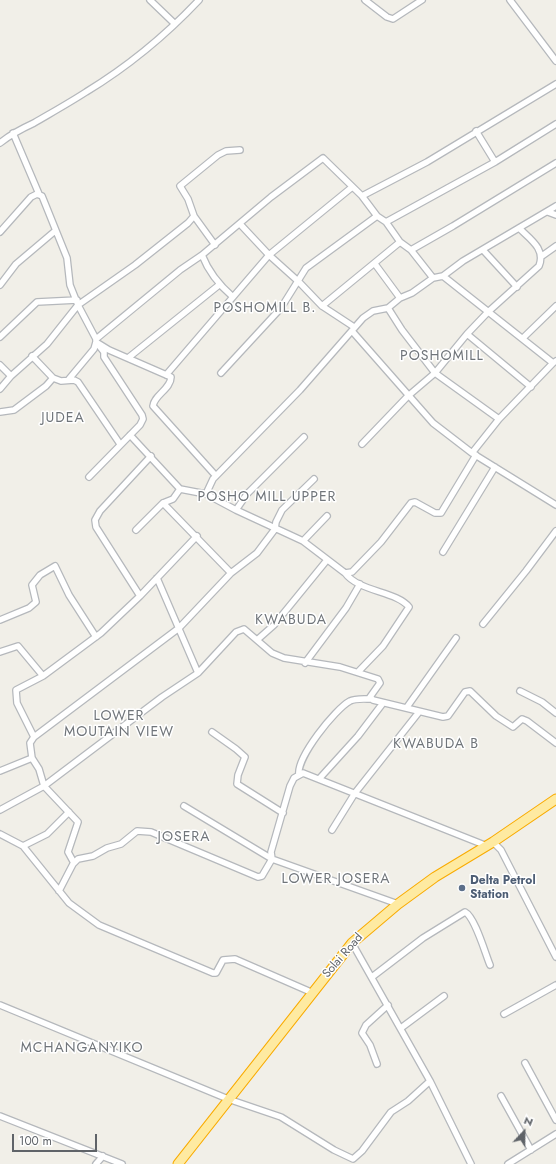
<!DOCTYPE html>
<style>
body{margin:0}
#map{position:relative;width:556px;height:1164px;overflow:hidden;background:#f1efe8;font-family:Jost,sans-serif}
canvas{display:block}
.north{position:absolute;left:504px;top:1112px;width:40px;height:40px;-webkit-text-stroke:3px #fff;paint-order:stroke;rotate:22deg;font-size:11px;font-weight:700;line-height:16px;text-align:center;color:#5f6368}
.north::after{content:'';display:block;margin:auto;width:14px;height:18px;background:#5f6368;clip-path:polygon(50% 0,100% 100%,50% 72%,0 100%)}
.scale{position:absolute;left:12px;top:1134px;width:85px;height:18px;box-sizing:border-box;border:2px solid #5f6368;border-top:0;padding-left:5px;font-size:12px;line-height:14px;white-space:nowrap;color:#5f6368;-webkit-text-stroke:3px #fff;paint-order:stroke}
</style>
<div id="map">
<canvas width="556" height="1164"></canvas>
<div class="north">N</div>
<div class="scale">100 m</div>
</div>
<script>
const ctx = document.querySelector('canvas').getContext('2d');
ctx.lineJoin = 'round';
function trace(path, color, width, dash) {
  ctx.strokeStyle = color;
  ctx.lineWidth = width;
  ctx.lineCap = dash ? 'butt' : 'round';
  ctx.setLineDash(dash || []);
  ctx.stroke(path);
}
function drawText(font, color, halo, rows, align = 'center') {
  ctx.font = font + ' Jost,sans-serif';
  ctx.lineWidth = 3;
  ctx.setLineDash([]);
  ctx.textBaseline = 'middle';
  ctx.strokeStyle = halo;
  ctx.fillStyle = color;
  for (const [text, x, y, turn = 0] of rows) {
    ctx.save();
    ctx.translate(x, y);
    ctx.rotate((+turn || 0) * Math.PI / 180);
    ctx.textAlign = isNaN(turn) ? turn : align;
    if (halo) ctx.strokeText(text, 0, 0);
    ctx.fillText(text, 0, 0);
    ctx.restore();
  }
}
const minor = new Path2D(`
 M 150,0 L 175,24
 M 365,0 L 387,17 L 393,19 L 422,0
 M 510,0 L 556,61
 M 476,131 L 495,162 L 556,124
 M 13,133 L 39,194
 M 0,143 C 11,134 21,129 34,123 C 51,113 69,103 86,92 C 127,67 166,35 199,0
 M 362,196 L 427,162 L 556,84
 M 548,212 L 556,215
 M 386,222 L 495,162
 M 240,224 L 269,255 L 299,282 L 322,306 L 354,327
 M 0,232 L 31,197 L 37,194 L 42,196 L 67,258 L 70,285 L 78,305 L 96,339 L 96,342 L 109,350 L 171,377 C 171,389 154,395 153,406 L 216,476
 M 215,245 L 194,216 L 188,199 L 180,186 L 218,155 L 226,151 L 240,150
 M 411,250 L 453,226 L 556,163
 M 483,250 L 517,287
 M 202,255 C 209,273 219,285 233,297
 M 542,256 L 556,246
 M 375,264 L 400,298
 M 443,276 L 553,363 L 556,361
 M 0,285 L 16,264 L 55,231
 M 322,306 L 400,242
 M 388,308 L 402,330 L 435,373 L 499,419
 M 352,331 L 433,423 L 472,453 L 556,505
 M 467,334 L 531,387
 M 0,337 L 37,302 L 77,300
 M 523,338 L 556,306
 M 96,339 L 180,270 L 202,255 L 271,197 L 323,158 L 362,196 L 377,216 L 386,222 L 400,242 L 411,250 L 433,278
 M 32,356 L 53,378 L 61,381 L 74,380 L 78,382 L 120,444
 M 128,358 L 219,285
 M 0,365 L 11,376
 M 221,373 L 281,308 L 306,268 L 377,216
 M 166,375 L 269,255 L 351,188
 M 69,379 L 94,349 L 96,342
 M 0,389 L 11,376 L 47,344 L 78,305 L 135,265 L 188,223 L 194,216
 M 0,412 L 14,410 L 46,386 L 53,378
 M 130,435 L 180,489 L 206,494 L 236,510 L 303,541 L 345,573 L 352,572 L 381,542 L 411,503 L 415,502 L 435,513 L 441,513 L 476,455
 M 362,444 L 408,396 L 435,373 L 467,334 L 488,312 L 539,266 C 546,249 530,239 519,228
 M 472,453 L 499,419 L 553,363
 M 89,477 L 140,425 L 143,419 L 142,415 L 104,357 L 104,352 L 100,347
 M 206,494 L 213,479 L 300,390 L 363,318 L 373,311 L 388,308 L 400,298 L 412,293 L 433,278 L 443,276 L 463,261 L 556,206
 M 163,503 L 231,573
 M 236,510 L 247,494 L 304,437
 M 136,530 L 163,503 L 173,499 L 180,489
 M 303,541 L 327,516
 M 443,552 L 495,467
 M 345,573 C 359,592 396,591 409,607 L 383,646 L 358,672
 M 157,578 L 198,673
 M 140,596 L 96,527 L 95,520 L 100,511 L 151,456
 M 0,620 L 29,608 L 36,602 L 32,585 L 40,575 L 55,566 L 69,595 L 96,637
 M 483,624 L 526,571 L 556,531
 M 257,640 L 274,625 L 327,560
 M 0,652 L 18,646 L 43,676
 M 305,663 L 346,608 L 360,584
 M 520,691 L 542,702 L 556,713
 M 407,707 L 456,638
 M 212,732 L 236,749 L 245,757 L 238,775 L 237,784 L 283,813
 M 34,737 L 17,703 L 16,690 L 43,676 L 101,633 L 140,596 L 197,536
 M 0,771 L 32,758
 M 299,775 C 296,758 335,709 350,701 C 355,698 365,699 371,699
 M 319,779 L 358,736 L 383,703
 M 184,806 L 272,859 L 398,904
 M 0,810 L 44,786 L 39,769 L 32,758 L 30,743 L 34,737 L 179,628 L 231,573 L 257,553 L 275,529 L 276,522 L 282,510 L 314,479
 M 332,830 L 355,793 L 419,712
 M 0,834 L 23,846 L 69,903 L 99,925 L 213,973 L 216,973 L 223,960 L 235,959 L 313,993
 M 493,842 L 501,850 L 556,957
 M 23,846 L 47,834 L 69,812
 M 74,863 L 68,852 L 78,822 L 44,786 L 162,697 L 198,673 L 236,632 L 244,629 L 272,653 L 284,658 L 340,667 L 378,679 L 380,683 L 370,697 L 373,700 L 443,717 L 448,716 L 465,692 L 470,691 L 496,716 L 513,727 L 522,719 L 527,721 L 556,743
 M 59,891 L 73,864 L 78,859 L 93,856 L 107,848 L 121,844 L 137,831 L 151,832 L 258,877 L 262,876 L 272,859 L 271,852 L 290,786 L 294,778 L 303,773 L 487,846
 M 352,943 L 430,1081 L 471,1164
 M 372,977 L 423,938 L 465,912 C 475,917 485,953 490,965
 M 0,1005 L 228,1099 L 281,1117 L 334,1150 L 353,1159 L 362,1151 L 391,1112 L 408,1101 L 430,1081
 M 504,1014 L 556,985
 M 401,1028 L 444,996
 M 525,1063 L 556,1120
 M 377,1064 L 370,1045 L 362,1033 L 366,1025 L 388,1005
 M 501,1096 L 531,1150
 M 0,1116 L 122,1164
 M 96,1164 L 103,1156
 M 508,1164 L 556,1134`);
const trunk = new Path2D(`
 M 178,1164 L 352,943 L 398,904 L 435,877 L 493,842 L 556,799`);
trace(minor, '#b5b8bc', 8);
trace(trunk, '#f9ab00', 11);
trace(minor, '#fff', 5.5);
trace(trunk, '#feeaa1', 9);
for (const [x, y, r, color] of [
 [462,888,4,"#5c6f8a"]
]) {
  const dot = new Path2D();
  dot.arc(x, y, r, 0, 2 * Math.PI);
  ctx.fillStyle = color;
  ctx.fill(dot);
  trace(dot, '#fff', 1.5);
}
drawText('bold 12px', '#4e5e75', '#fff', [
 ["Delta Petrol",470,881],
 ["Station",470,895]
], 'left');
drawText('12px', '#5f6368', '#fff', [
 ["Solai Road",343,956,-49]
]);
ctx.letterSpacing = '1px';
drawText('14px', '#70757a', '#fff', [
 ["POSHOMILL B.",265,309],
 ["POSHOMILL",442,357],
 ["JUDEA",63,419],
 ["POSHO MILL UPPER",267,498],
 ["KWABUDA",291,621],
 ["LOWER",119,717],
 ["MOUTAIN VIEW",119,733],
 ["KWABUDA B",436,745],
 ["JOSERA",184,838],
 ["LOWER JOSERA",336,880],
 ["MCHANGANYIKO",82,1049]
]);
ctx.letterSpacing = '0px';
</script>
